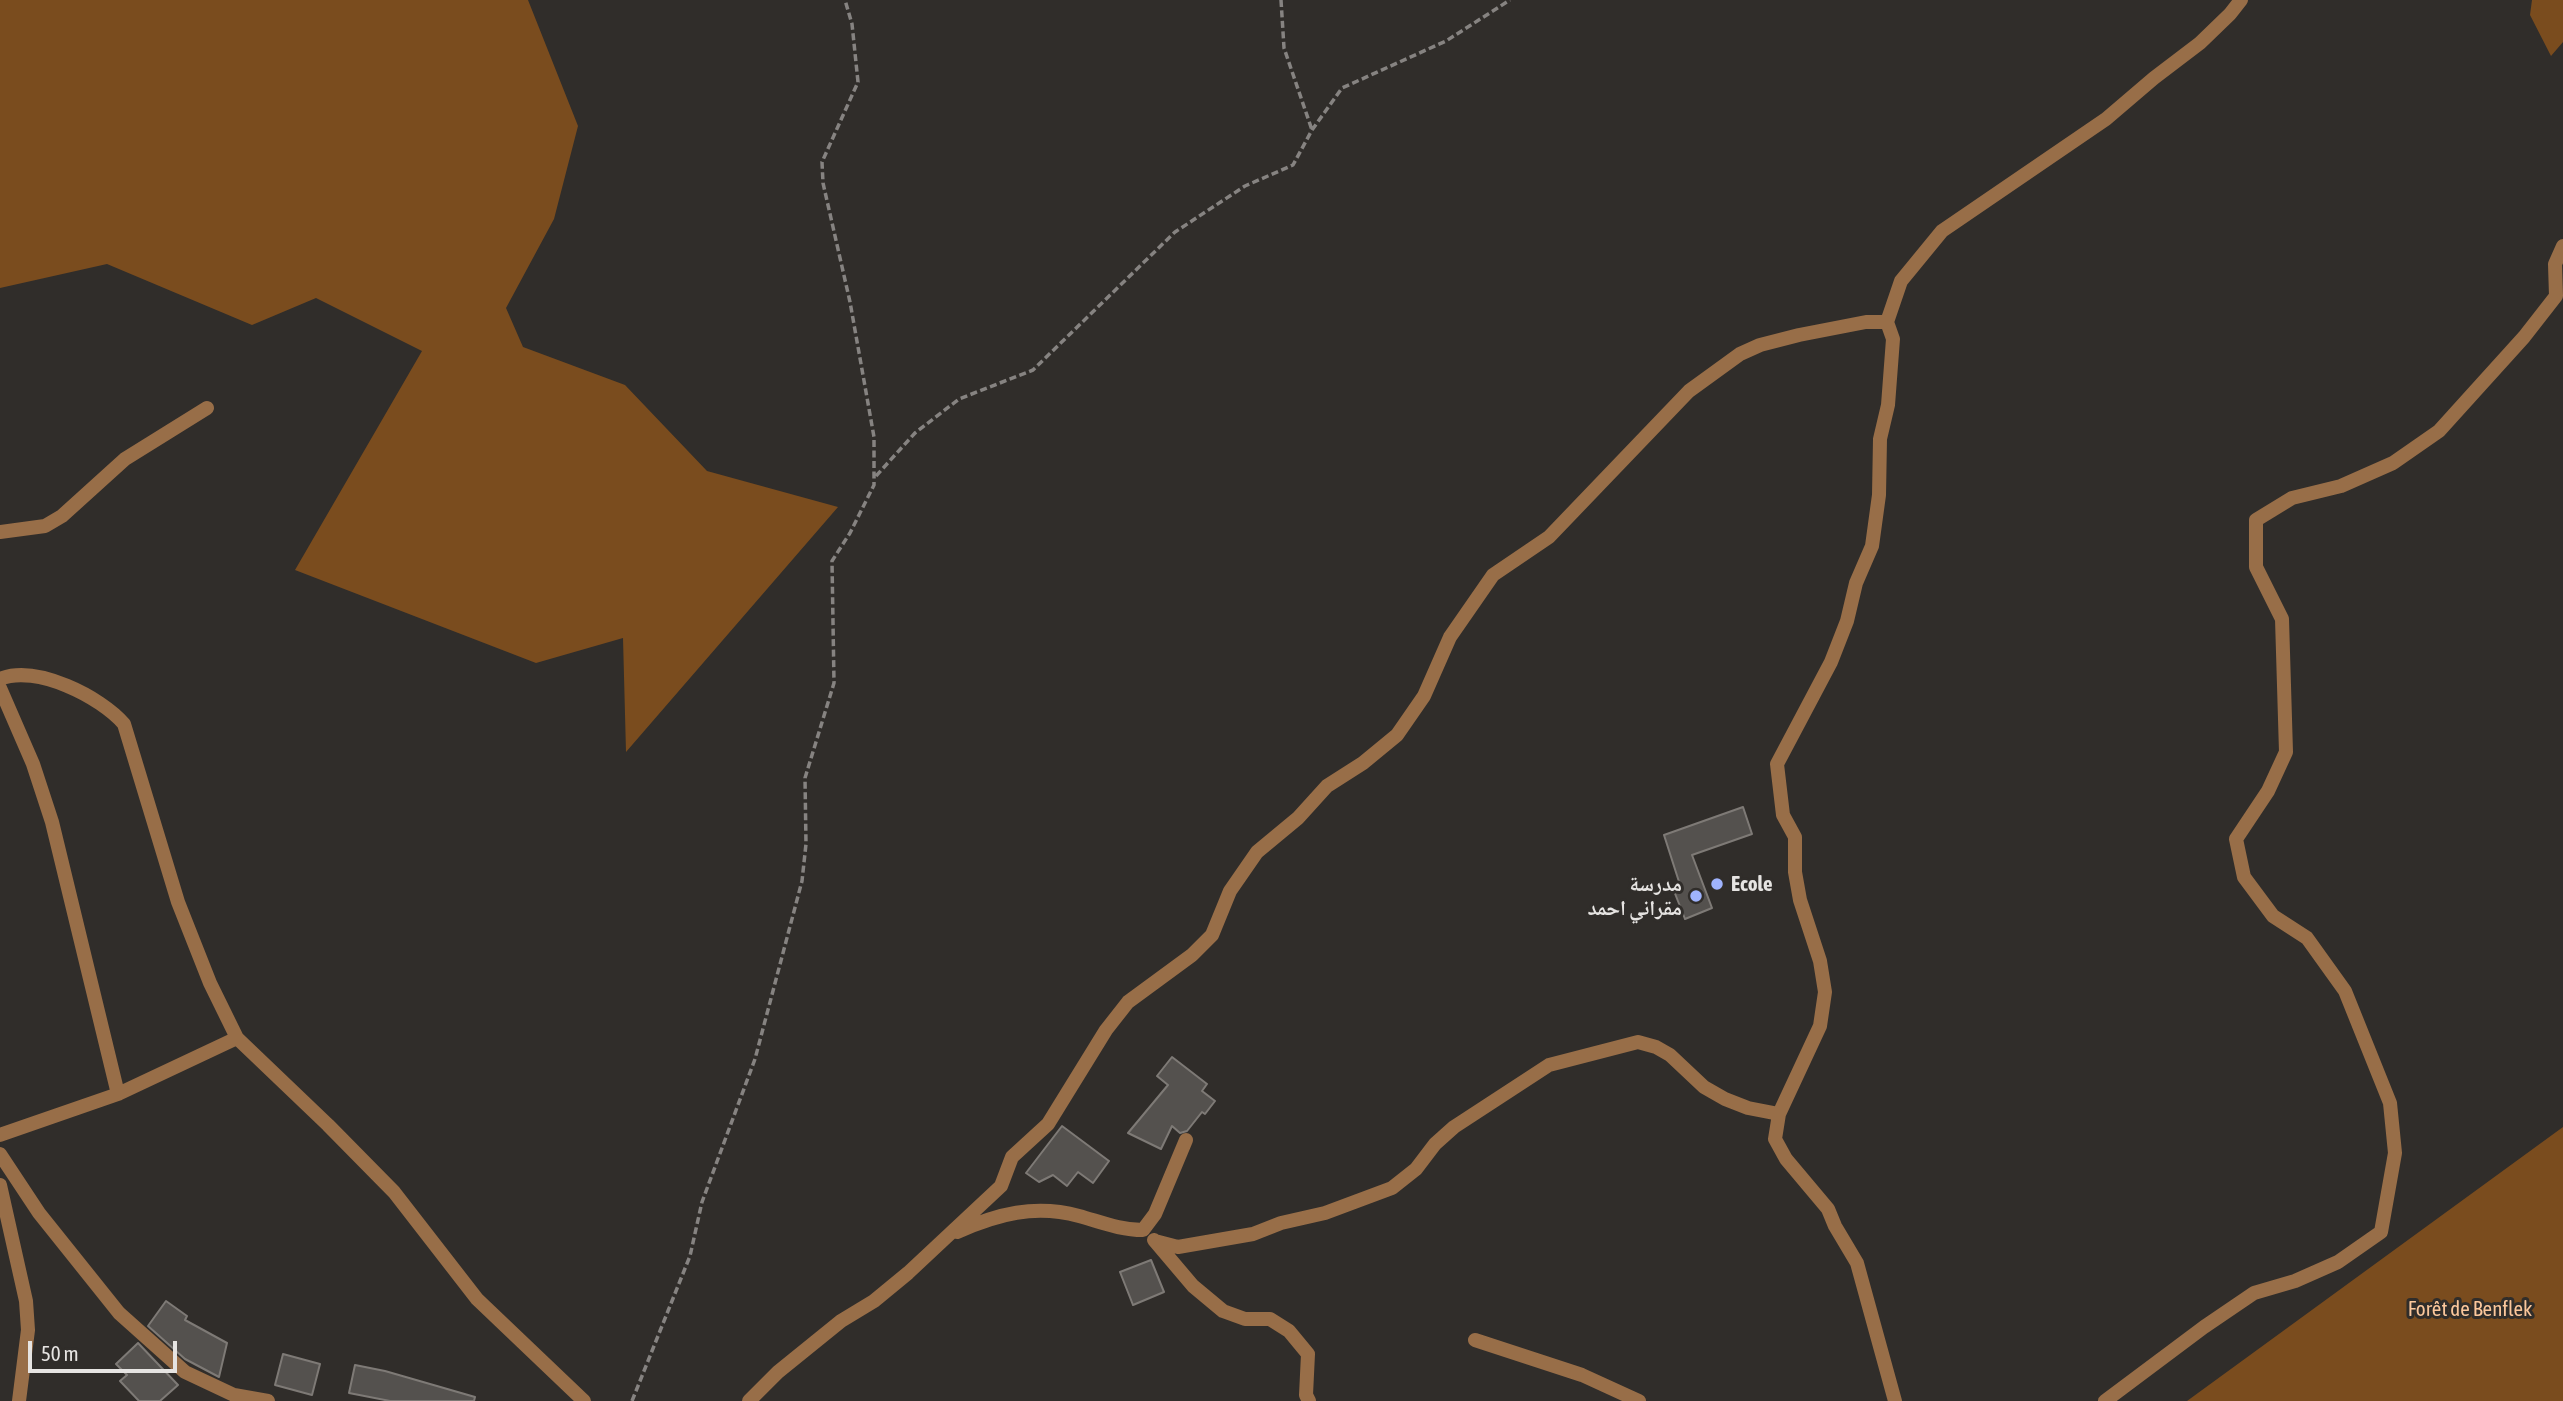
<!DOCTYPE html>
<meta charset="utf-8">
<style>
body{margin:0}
#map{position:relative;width:2563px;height:1401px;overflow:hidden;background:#302d2a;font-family:"Asap Condensed",sans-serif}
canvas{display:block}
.scale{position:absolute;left:28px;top:1341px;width:149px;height:32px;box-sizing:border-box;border:4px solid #e6e4e2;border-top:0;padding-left:9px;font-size:21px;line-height:24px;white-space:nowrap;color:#e6e4e2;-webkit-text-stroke:5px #302d2a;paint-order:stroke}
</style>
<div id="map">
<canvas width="2563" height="1401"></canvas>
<div class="scale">50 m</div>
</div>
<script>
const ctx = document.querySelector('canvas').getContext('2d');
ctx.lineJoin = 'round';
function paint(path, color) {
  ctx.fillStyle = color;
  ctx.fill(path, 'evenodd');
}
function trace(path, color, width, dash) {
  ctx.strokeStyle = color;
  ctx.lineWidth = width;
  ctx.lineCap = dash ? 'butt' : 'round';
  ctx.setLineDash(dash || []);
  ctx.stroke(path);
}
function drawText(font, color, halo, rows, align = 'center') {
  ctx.font = font + ' "Asap Condensed","Noto Naskh Arabic",sans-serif';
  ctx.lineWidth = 6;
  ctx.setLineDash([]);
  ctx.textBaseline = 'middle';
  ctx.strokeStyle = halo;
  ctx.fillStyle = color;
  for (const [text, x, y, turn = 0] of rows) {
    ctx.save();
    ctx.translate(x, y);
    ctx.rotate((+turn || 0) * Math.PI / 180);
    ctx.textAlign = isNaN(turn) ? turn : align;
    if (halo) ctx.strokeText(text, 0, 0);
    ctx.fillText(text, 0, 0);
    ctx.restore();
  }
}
paint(new Path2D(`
 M 0,0 L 528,0 L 578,126 L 554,219 L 506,308 L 523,347 L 625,385 L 707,471 L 838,507 L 626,752 L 623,638 L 536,663 L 295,570 L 422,351 L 316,298 L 252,325 L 107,264 L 0,288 Z
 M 2532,0 L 2563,0 L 2563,42 L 2551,56 L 2530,15 Z
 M 2563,1127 L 2563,1401 L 2187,1401 Z`), '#7a4c1e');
const building = new Path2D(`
 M 1743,807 L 1752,834 L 1692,855 L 1712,908 L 1685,919 L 1674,891 L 1681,888 L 1664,835 Z
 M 1172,1057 L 1207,1084 L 1202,1091 L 1215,1101 L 1205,1114 L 1202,1112 L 1187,1131 L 1180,1133 L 1172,1126 L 1161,1149 L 1128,1133 L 1168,1085 L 1157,1076 Z
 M 1062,1126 L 1109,1161 L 1093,1183 L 1078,1172 L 1067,1186 L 1053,1175 L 1039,1182 L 1026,1173 Z
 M 1151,1260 L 1164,1292 L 1133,1305 L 1120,1272 Z
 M 166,1301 L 187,1316 L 185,1320 L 227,1343 L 219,1377 L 185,1359 L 148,1326 Z
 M 138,1343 L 178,1385 L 160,1401 L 139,1401 L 120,1381 L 127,1375 L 116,1364 Z
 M 283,1354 L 320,1364 L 312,1395 L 275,1385 Z
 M 355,1365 L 385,1371 L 475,1397 L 474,1401 L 390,1401 L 349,1393 Z`);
paint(building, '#54514e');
trace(building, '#7e7a76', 2);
trace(new Path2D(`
 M 1281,0 L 1284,48 L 1312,130
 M 876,476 L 915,433 L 959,399 L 1033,370 L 1175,232 L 1245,186 L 1293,165 L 1312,130 L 1342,88 L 1446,41 L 1510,0
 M 632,1401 L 690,1256 L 702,1202 L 755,1059 L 802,881 L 806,844 L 805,778 L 834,683 L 832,561 L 850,533 L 874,485 L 874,437 L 850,302 L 823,183 L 822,162 L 858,82 L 852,24 L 845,0`), '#868381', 3.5, [7, 3.5]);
trace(new Path2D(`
 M 1887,322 L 1901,281 L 1942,231 L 2106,119 L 2154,78 L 2200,43 L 2230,14 L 2241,0
 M 0,532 L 45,526 L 62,516 L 125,459 L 207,408
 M 0,679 C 36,664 101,697 124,724 L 178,902 L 210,983 L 237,1038 L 328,1125 L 394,1192 L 477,1299 L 584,1401
 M 0,688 L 33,764 L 52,822 L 118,1094
 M 0,1135 L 118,1094 L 237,1038
 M 0,1154 L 39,1213 L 119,1313 L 185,1372 L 234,1395 L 268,1401
 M 0,1185 L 26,1301 L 28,1330 L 19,1401
 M 957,1232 C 997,1214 1035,1204 1079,1216 C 1101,1222 1120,1230 1143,1230 L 1155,1214 L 1186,1140
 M 1154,1240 L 1193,1286 L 1223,1311 L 1245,1319 L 1270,1319 L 1289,1331 L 1308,1354 L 1306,1395 L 1309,1401
 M 1155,1241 L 1178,1247 L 1253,1234 L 1281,1223 L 1325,1213 L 1392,1188 L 1416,1169 L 1435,1144 L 1454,1127 L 1549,1065 L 1638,1042 L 1656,1047 L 1670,1055 L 1704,1087 L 1725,1099 L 1748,1108 L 1779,1114
 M 1475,1340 L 1582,1375 L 1639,1401
 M 749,1401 L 778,1372 L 841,1321 L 874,1301 L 908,1273 L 1001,1186 L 1012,1157 L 1048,1124 L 1106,1030 L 1128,1002 L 1192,955 L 1212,935 L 1230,891 L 1257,852 L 1298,818 L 1327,786 L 1363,763 L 1397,735 L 1424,696 L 1450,637 L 1493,575 L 1549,537 L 1689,391 L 1740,354 L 1760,345 L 1799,335 L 1866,322 L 1887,322 L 1893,339 L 1888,405 L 1880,439 L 1879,495 L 1872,546 L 1856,583 L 1847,621 L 1831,662 L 1777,764 L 1783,815 L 1795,837 L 1795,872 L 1800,900 L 1820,961 L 1825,992 L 1820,1026 L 1779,1114 L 1775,1139 L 1786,1159 L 1828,1209 L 1835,1226 L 1857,1263 L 1895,1401
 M 2105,1401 L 2204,1327 L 2254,1293 L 2295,1281 L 2338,1262 L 2381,1232 L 2395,1153 L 2390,1103 L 2345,991 L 2307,938 L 2273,916 L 2244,877 L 2236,839 L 2268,791 L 2286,752 L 2282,619 L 2256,567 L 2256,520 L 2292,498 L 2341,486 L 2393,463 L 2439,431 L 2524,337 L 2556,296 L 2555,264 L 2563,246`), '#986e48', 14);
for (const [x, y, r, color] of [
 [1717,884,7,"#9fb3fd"],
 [1696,896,7,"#9fb3fd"]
]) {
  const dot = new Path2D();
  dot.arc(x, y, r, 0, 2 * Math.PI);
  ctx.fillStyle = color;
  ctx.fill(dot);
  trace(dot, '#302d2a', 2.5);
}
drawText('bold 21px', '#e6e4e2', '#302d2a', [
 ["مدرسة",1682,884],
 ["مقراني احمد",1682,908],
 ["Ecole",1731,884,"left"]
], 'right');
drawText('21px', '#fbc79b', '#302d2a', [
 ["Forêt de Benflek",2470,1309]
]);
</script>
